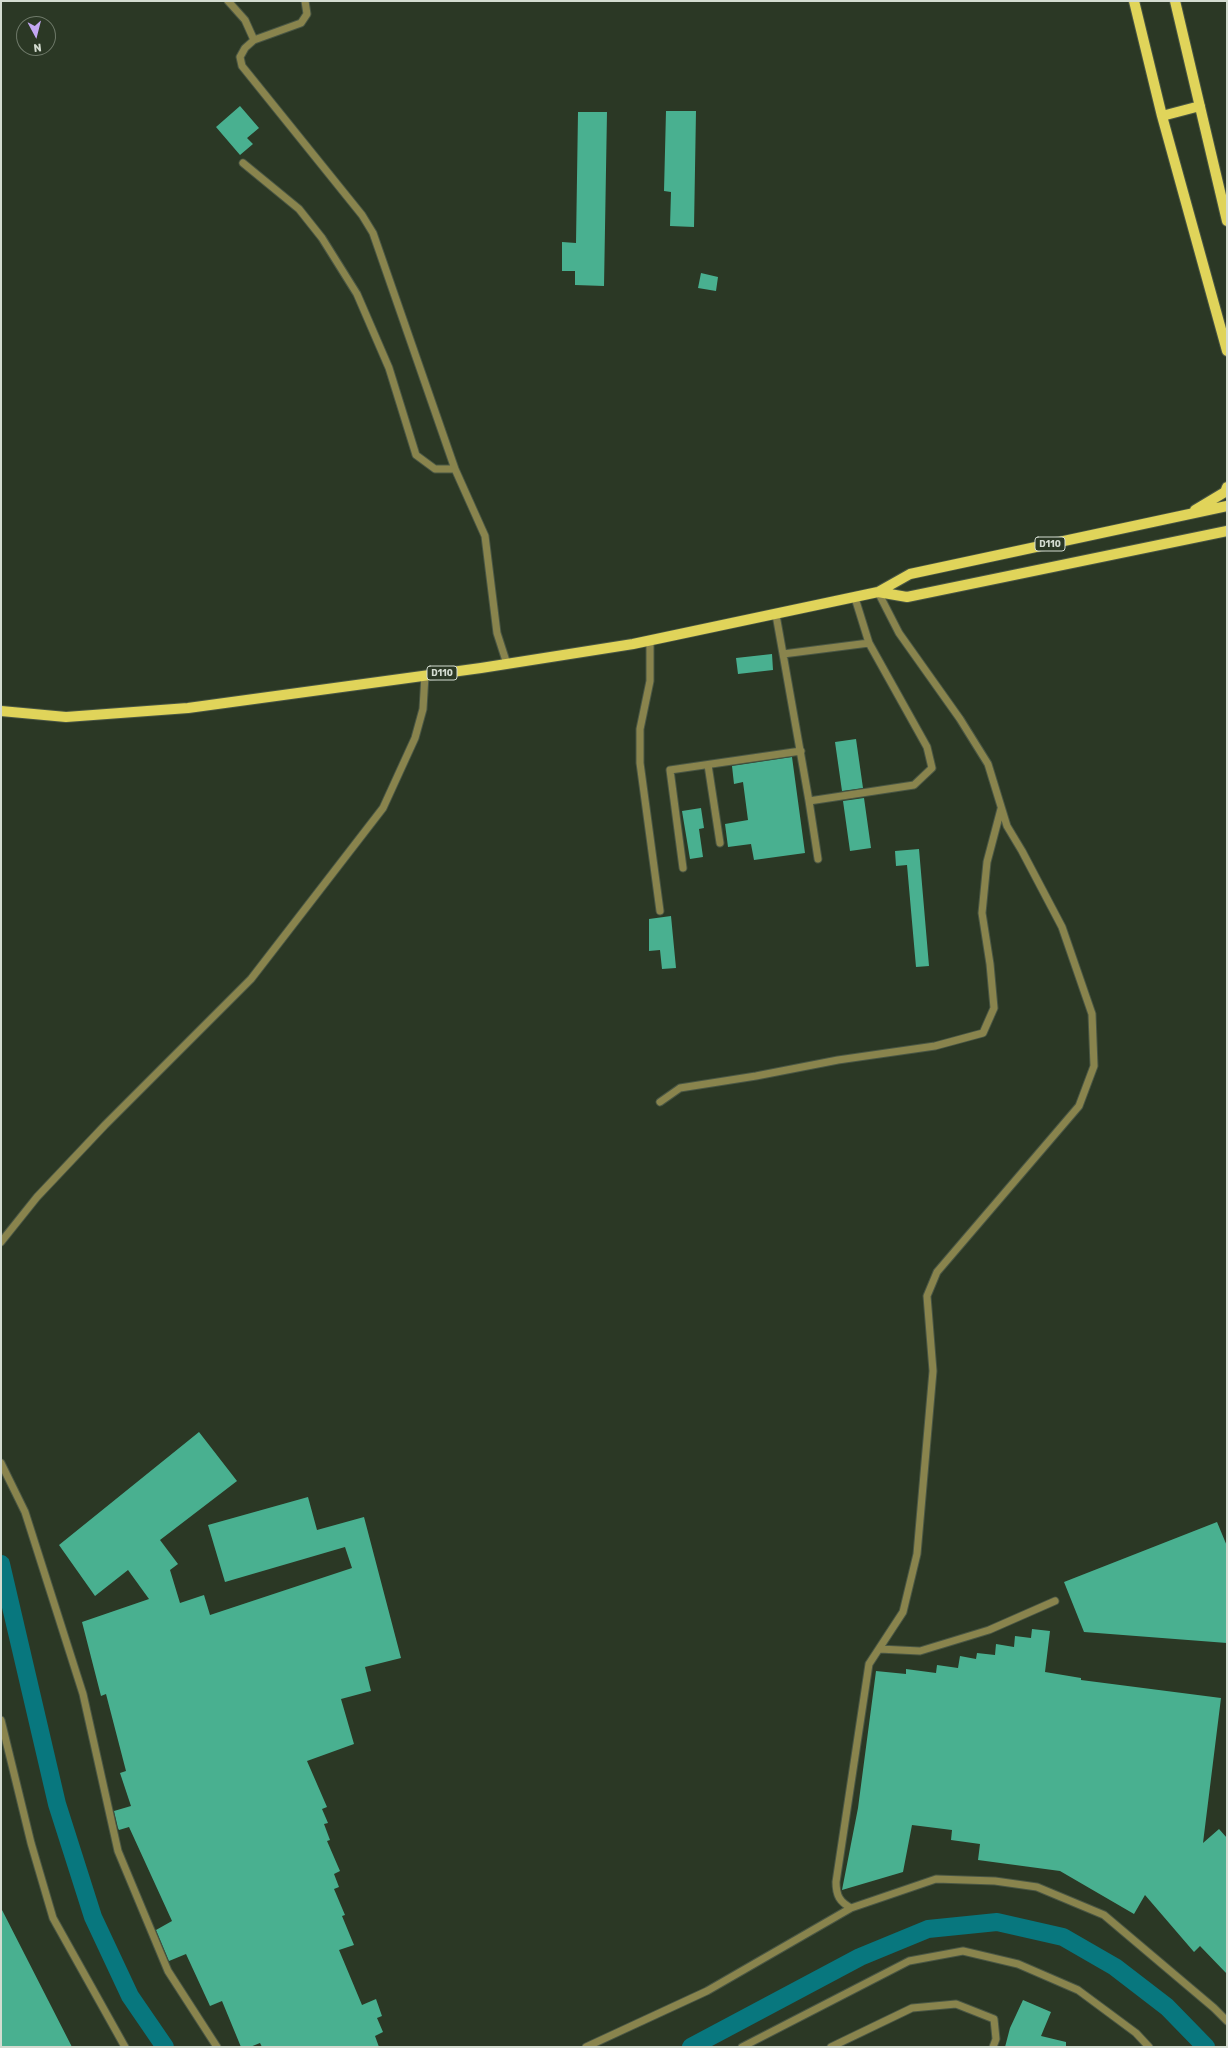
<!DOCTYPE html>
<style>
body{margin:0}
#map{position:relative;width:1228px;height:2048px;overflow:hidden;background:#2b3825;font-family:Rubik,sans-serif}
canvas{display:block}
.frame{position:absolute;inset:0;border:2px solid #d4dcd1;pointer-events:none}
.north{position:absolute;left:16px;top:16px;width:40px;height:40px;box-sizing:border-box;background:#2b3825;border:1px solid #6f7a6a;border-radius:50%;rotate:173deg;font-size:11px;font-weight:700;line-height:16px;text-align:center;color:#d4dcd1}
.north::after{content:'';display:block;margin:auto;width:14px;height:18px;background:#c3a7f2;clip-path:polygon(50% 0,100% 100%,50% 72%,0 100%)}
</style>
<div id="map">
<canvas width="1228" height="2048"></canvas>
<div class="frame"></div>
<div class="north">N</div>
</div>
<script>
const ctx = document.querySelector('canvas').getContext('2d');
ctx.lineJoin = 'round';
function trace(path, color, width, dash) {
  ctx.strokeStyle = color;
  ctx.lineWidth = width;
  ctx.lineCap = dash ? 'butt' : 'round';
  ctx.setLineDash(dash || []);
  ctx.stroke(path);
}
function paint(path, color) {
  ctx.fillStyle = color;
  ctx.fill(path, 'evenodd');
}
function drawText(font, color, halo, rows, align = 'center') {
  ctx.font = font + ' Rubik,sans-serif';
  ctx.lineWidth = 4;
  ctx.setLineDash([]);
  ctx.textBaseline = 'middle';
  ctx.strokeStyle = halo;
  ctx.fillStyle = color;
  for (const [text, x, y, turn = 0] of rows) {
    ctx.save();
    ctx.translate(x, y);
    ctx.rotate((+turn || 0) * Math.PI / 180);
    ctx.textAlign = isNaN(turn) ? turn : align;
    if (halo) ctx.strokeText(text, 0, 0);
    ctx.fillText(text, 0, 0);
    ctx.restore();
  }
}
trace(new Path2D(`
 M 1,1564 L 57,1804 L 93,1917 L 130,1996 L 165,2047
 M 691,2047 L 860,1957 L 928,1929 L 997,1922 L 1063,1937 L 1115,1967 L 1167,2007 L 1206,2047`), '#08777e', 18);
paint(new Path2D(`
 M 240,106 L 259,128 L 247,138 L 253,144 L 240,155 L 216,127 Z
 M 666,111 L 696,111 L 694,227 L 670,226 L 671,192 L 664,191 Z
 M 578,112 L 607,112 L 604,286 L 575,285 L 575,271 L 562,271 L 562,242 L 576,243 Z
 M 701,273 L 718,277 L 716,291 L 698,288 Z
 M 772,654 L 773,670 L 738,674 L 736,658 Z
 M 856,739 L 863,788 L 842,791 L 835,742 Z
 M 792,757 L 805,853 L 754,860 L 751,844 L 728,847 L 725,824 L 748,820 L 743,782 L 734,784 L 732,766 Z
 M 864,798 L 871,848 L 850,851 L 843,801 Z
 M 701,808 L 704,828 L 699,829 L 703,857 L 690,859 L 682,811 Z
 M 919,849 L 929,966 L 916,967 L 907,865 L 896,866 L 895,851 Z
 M 671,916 L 676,968 L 662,969 L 660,950 L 649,951 L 649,919 Z
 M 199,1432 L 237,1481 L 160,1540 L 178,1564 L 170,1570 L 180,1603 L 204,1595 L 210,1615 L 352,1568 L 345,1547 L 225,1582 L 208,1525 L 308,1497 L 317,1530 L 364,1517 L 401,1658 L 365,1667 L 371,1691 L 341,1699 L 354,1744 L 307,1761 L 327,1807 L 322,1809 L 328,1823 L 324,1824 L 330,1840 L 327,1841 L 340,1871 L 334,1874 L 339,1887 L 334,1889 L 345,1915 L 342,1916 L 354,1945 L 339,1950 L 362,2005 L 376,1999 L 382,2016 L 377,2018 L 383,2032 L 375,2036 L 379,2047 L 262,2047 L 260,2043 L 250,2047 L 241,2047 L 222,2001 L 210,2006 L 186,1954 L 169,1961 L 156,1930 L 172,1921 L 129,1827 L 119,1830 L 118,1828 L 114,1811 L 131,1806 L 120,1773 L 126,1771 L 106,1694 L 101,1696 L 82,1622 L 149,1599 L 128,1570 L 95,1596 L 59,1545 Z
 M 1217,1522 L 1227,1546 L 1227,1643 L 1084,1632 L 1064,1582 Z
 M 1032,1629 L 1050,1631 L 1045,1672 L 1081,1678 L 1081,1680 L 1221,1698 L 1203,1843 L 1219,1829 L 1227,1838 L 1227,1974 L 1200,1946 L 1194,1952 L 1145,1895 L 1134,1914 L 1060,1871 L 978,1860 L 980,1844 L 951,1840 L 952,1830 L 912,1825 L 903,1872 L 842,1890 L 858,1808 L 876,1671 L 906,1674 L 906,1669 L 936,1673 L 937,1665 L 958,1668 L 960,1656 L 976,1659 L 977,1653 L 995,1655 L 996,1644 L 1014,1647 L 1015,1636 L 1031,1638 Z
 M 1,1908 L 72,2047 L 1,2047 Z
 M 1023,2000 L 1051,2012 L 1041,2036 L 1066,2042 L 1066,2047 L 1005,2047 L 1010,2028 Z`), '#49b090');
const lane = new Path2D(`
 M 228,1 L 245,20 L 254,40
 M 305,1 L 307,14 L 301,23 L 254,40 L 245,48 L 240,57 L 242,66 L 362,215 L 373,233 L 455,469 L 485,536 L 497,633 L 507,664
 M 243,163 L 299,209 L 322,238 L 357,294 L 389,368 L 416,455 L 435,469 L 455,469
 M 855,598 L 869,643
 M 776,615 L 783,654 L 869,643 L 927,747 L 932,768 L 914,785 L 809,801 L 783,654
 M 650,640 L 650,681 L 640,729 L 640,763 L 660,911
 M 708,765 L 720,843
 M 809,801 L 818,859
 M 683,868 L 670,770 L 801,751
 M 660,1102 L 680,1088 L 756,1076 L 838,1060 L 935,1046 L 983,1033 L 994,1008 L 990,964 L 982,913 L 987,862 L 1001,809
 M 1,1242 L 37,1197 L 105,1125 L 251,979 L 383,808 L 415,738 L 423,709 L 425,675
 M 1,1463 L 25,1512 L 83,1694 L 118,1851 L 168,1971 L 217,2047
 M 879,1649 L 920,1651 L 989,1630 L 1055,1601
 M 1,1720 L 31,1843 L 53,1918 L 125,2047
 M 851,1908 L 936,1879 L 995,1881 L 1037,1887 L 1104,1915 L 1214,2008 L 1227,2021
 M 586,2047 L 707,1991 L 851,1908 C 840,1902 836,1896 836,1882 L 869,1664 L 903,1612 L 917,1554 L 933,1371 L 927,1296 L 937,1272 L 1079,1106 L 1094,1066 L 1092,1014 L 1062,927 L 1022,851 L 1007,826 L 988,764 L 960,719 L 899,633 L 878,592
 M 742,2047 L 909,1961 L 963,1951 L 1018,1964 L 1078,1990 L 1136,2033 L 1149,2047
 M 831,2047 L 912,2008 L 956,2004 L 994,2019 L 996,2039 L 993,2047`);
const primary = new Path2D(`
 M 1134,1 L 1162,116 L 1227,351
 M 1175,1 L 1227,221
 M 1162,116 L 1200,106
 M 1195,510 L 1225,492 L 1227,487
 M 878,592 L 907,597 L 1227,531
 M 1,711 L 66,717 L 188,708 L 481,668 L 633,644 L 878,592 L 910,574 L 1227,506`);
trace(lane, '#495644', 9);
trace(primary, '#495644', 12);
trace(lane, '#89844d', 7);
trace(primary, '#e0d45a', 10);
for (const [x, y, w] of [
 [1050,544,30],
 [442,673,30]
]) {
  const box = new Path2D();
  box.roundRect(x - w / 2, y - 7, w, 14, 3);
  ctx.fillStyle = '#2b3825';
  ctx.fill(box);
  trace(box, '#d4dcd1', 1);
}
drawText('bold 9px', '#d4dcd1', null, [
 ["D110",1050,544],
 ["D110",442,673]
]);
</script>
